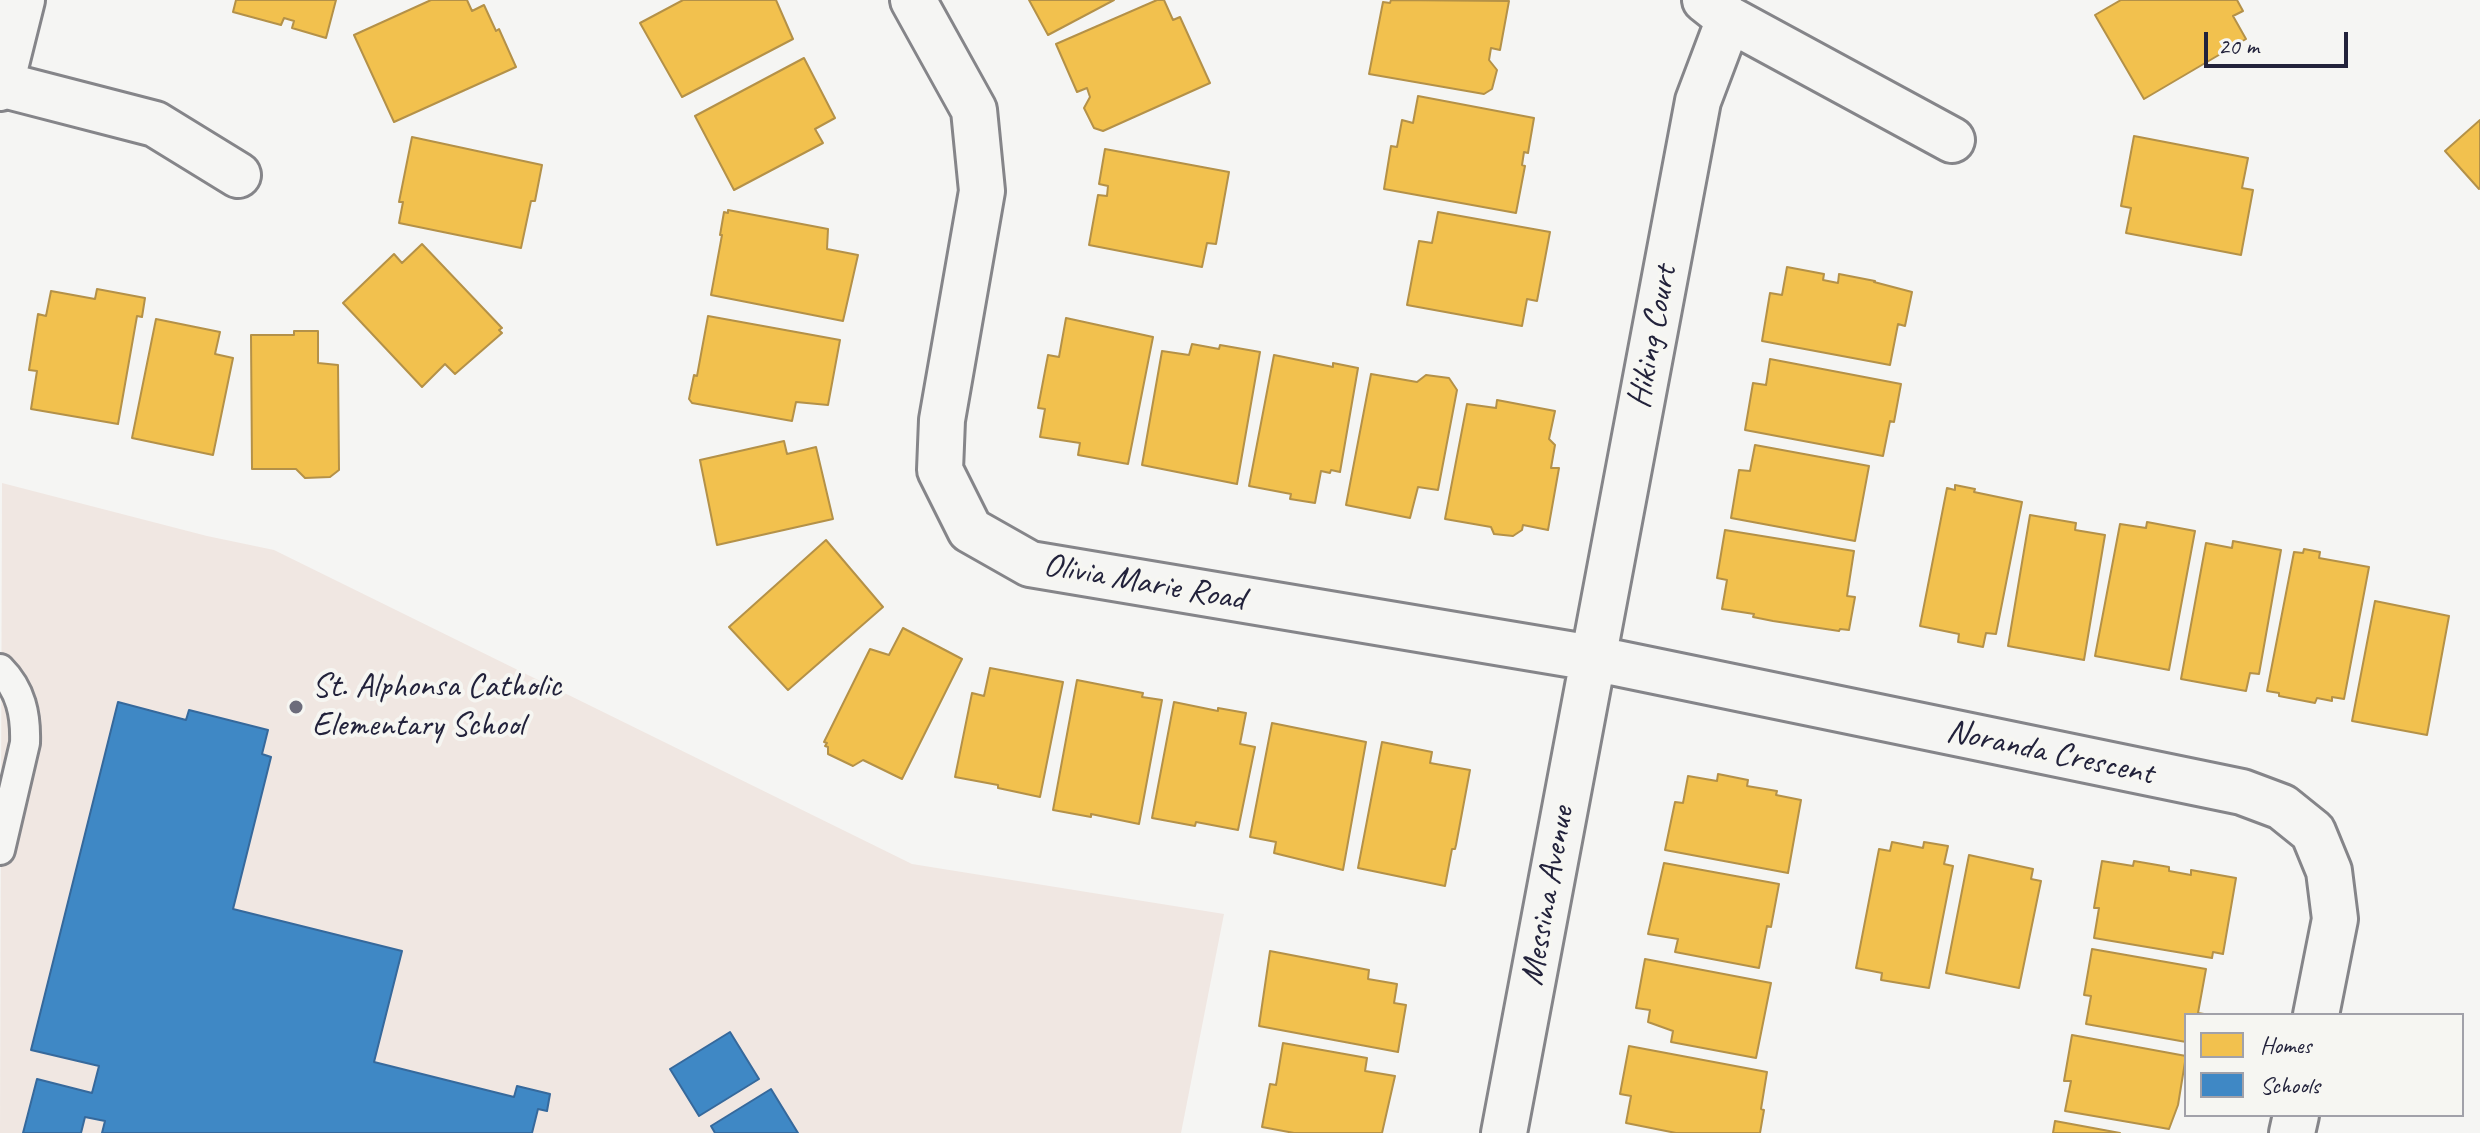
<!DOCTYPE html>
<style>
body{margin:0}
#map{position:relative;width:2480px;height:1133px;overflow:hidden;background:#f5f5f3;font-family:Caveat,sans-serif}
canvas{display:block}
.legend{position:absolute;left:2184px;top:1013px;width:280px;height:104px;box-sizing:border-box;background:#f6f6f2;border:2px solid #a1a1a9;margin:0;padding:10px 14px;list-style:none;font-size:24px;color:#22223b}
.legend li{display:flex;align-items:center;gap:16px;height:40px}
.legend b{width:40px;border:2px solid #a1a1a9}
.scale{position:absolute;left:2204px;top:32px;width:144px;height:36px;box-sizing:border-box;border:4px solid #22223b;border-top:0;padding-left:10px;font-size:24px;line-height:28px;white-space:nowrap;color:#22223b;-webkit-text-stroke:6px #f6f6f2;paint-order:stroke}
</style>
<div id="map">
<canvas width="2480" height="1133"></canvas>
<ul class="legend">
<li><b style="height:22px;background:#f2c14e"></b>Homes</li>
<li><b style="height:22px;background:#3f88c5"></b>Schools</li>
</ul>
<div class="scale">20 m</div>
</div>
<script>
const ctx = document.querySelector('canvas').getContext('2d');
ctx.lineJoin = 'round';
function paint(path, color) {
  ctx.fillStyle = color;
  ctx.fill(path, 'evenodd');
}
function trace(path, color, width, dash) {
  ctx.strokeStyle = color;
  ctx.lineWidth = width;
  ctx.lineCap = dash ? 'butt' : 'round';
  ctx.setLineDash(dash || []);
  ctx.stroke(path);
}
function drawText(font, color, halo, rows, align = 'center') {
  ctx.font = font + ' Caveat,sans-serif';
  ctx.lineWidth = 8;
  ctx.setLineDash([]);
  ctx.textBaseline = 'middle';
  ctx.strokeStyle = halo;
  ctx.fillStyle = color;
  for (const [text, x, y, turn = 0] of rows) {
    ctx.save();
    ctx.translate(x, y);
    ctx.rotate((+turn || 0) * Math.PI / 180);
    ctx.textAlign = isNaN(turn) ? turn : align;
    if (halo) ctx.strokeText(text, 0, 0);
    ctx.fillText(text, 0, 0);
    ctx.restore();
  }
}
paint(new Path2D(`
 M 2,483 L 207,536 L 274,550 L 912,864 L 1224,914 L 1181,1133 L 0,1133 Z`), '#f0e7e2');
const homes = new Path2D(`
 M 236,0 L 336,0 L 326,38 L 292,28 L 294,21 L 284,18 L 281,25 L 233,12 Z
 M 431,0 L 467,0 L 472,11 L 484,5 L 496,31 L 499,29 L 516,67 L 394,122 L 354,35 Z
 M 683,0 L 776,0 L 793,39 L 682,97 L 640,23 Z
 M 1029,0 L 1114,0 L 1048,35 Z
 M 1157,0 L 1164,0 L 1173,20 L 1180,17 L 1210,83 L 1103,131 L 1094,128 L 1084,108 L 1090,97 L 1087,88 L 1077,92 L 1056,44 Z
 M 1391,0 L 1509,1 L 1500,50 L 1491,48 L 1489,60 L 1497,70 L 1492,89 L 1484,94 L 1369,74 L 1383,2 L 1390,3 Z
 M 2121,0 L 2237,0 L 2243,11 L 2233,16 L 2246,39 L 2144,99 L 2095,15 Z
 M 804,58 L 835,118 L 815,129 L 823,143 L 734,190 L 695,116 Z
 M 1418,96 L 1534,118 L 1528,153 L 1524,152 L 1522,165 L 1525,166 L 1516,213 L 1384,189 L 1391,146 L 1397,147 L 1402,120 L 1413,123 Z
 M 2480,120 L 2480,188 L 2479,189 L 2445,151 Z
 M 2134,136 L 2248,158 L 2242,188 L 2253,190 L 2241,255 L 2126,233 L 2131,208 L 2121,206 Z
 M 412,137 L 542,165 L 535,201 L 531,201 L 521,248 L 399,223 L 403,202 L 399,202 Z
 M 1105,149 L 1229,172 L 1216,244 L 1207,243 L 1202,267 L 1089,245 L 1098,195 L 1107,196 L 1108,186 L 1099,184 Z
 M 728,210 L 828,229 L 827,249 L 858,255 L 843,321 L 711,295 L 722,235 L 720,235 L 724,212 L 728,213 Z
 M 1438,212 L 1550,232 L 1537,301 L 1527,299 L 1522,326 L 1407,305 L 1419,241 L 1432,243 Z
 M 422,244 L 502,328 L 499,330 L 502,333 L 455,374 L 445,364 L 422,387 L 343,303 L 394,254 L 402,263 Z
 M 1787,267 L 1824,274 L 1823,280 L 1838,283 L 1839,274 L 1875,281 L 1874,282 L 1912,292 L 1905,326 L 1898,324 L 1890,365 L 1762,341 L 1770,293 L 1782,295 Z
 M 97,289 L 145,298 L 142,317 L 137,316 L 118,424 L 31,409 L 37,371 L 29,370 L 38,314 L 46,316 L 51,291 L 95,299 Z
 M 708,316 L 840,340 L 828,405 L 796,402 L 792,421 L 692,403 L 689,399 L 694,375 L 697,376 Z
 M 1066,318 L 1153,337 L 1128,464 L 1078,455 L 1080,443 L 1040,437 L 1045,409 L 1038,408 L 1048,355 L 1059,357 Z
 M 156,319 L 220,332 L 215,354 L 233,358 L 213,455 L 132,438 Z
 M 294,331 L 318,331 L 318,363 L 338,365 L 339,470 L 330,477 L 305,478 L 296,469 L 252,469 L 251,335 L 294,335 Z
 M 1192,344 L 1219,349 L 1220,345 L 1260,352 L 1237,484 L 1142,465 L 1162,351 L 1189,355 Z
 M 1274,355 L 1333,367 L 1333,363 L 1358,368 L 1340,472 L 1331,470 L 1330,473 L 1321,471 L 1315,503 L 1290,499 L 1291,494 L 1249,486 Z
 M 1770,359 L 1901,384 L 1894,422 L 1890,421 L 1883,456 L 1745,430 L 1753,383 L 1766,385 Z
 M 1371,374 L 1417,382 L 1426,375 L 1449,378 L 1457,390 L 1438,490 L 1418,487 L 1410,518 L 1346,505 Z
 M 1497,400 L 1555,411 L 1549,439 L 1555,445 L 1551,468 L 1559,468 L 1548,530 L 1523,525 L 1522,530 L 1513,536 L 1494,534 L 1491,527 L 1445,519 L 1467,404 L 1496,408 Z
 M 784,441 L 787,454 L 816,447 L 833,519 L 717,545 L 700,460 Z
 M 1755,445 L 1869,466 L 1855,541 L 1731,518 L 1739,470 L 1750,471 Z
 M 1955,485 L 1975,489 L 1974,492 L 2022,502 L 1996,634 L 1986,633 L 1983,647 L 1958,642 L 1959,634 L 1920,626 L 1947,488 L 1955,490 Z
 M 2030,515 L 2076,523 L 2075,530 L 2105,535 L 2084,660 L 2008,646 Z
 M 2147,522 L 2195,531 L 2169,670 L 2095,656 L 2120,524 L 2146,528 Z
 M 1725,530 L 1854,551 L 1847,596 L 1855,597 L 1849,630 L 1840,629 L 1839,631 L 1773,621 L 1753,617 L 1754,614 L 1722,609 L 1727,580 L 1717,578 Z
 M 826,540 L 883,607 L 788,690 L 729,627 Z
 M 2233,541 L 2281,550 L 2259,674 L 2250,673 L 2246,691 L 2181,679 L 2206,543 L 2232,548 Z
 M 2304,549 L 2320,552 L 2319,558 L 2369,567 L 2344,699 L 2332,697 L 2332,701 L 2317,698 L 2315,703 L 2279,696 L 2279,693 L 2267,691 L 2294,552 L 2303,553 Z
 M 2375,601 L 2449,616 L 2427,735 L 2352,721 Z
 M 903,628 L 962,659 L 902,779 L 863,760 L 853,766 L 828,754 L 828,747 L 825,746 L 827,743 L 824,742 L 870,649 L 889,655 Z
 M 990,668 L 1063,682 L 1040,797 L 998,788 L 998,785 L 955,777 L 972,693 L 984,696 Z
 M 1077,680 L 1143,693 L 1142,697 L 1162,700 L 1139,824 L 1091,814 L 1091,817 L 1053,810 Z
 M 1174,702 L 1218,711 L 1218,708 L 1246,713 L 1240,744 L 1255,747 L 1238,830 L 1196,822 L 1195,826 L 1152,818 Z
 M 1272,723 L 1366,742 L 1343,870 L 1274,853 L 1276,842 L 1250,837 Z
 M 1382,742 L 1432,752 L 1430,763 L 1470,770 L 1456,845 L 1455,849 L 1452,849 L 1445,886 L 1358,868 Z
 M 1718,774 L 1748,780 L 1747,786 L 1777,791 L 1776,795 L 1801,800 L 1788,873 L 1665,850 L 1675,802 L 1683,803 L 1688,776 L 1717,781 Z
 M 1892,842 L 1923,848 L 1924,842 L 1948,846 L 1944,864 L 1953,866 L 1929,988 L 1881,980 L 1882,973 L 1856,968 L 1879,849 L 1890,851 Z
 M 1969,855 L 2033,869 L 2031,879 L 2041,881 L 2019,988 L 1946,973 Z
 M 2102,861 L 2133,866 L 2134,861 L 2169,867 L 2169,871 L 2191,875 L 2191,870 L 2236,878 L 2223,954 L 2213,952 L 2212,958 L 2094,938 L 2099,908 L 2094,908 Z
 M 1664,863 L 1779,884 L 1771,927 L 1767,926 L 1759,968 L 1675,952 L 1678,939 L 1648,934 Z
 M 2092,949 L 2206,969 L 2198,1013 L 2210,1015 L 2186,1015 L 2186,1042 L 2086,1024 L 2091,996 L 2084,995 Z
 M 1270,951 L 1369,970 L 1368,979 L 1397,984 L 1394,1003 L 1406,1005 L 1398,1052 L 1259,1026 Z
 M 1645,959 L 1771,983 L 1756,1058 L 1671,1042 L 1673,1031 L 1648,1022 L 1650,1010 L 1636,1008 Z
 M 2072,1035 L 2186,1056 L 2178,1105 L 2169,1129 L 2065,1111 L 2071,1081 L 2064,1081 Z
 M 1283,1043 L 1367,1058 L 1365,1071 L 1395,1076 L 1382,1133 L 1294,1133 L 1262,1127 L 1270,1084 L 1276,1085 Z
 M 1629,1046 L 1767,1072 L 1761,1109 L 1764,1110 L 1760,1133 L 1676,1133 L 1626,1123 L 1631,1096 L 1620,1094 Z
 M 2055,1121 L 2120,1133 L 2053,1133 Z`);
paint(homes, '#f2c14e');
trace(homes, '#b49148', 2);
const schools = new Path2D(`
 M 118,702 L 186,720 L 189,710 L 268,730 L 262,754 L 271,757 L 233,909 L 402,951 L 374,1062 L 514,1097 L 517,1086 L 550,1094 L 547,1111 L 538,1109 L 532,1133 L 102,1133 L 105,1121 L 85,1117 L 81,1133 L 23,1133 L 37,1079 L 92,1093 L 99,1066 L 31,1050 Z
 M 730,1032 L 759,1079 L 699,1116 L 670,1069 Z
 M 771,1089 L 798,1133 L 715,1133 L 711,1126 Z`);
paint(schools, '#3f88c5');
trace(schools, '#36699c', 2);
const service = new Path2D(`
 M 0,669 C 21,690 26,715 25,743 L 0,850`);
const minor = new Path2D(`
 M 913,0 L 974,110 L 982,191 L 942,420 L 940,470 L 970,530 L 1030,564 L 1592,658 L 2242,792 L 2282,807 L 2313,832 L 2329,871 L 2335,919 L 2316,1015
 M 1705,0 L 1729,19 L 1952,140
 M 0,84 L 155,124 L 238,175
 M 0,88 L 22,0
 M 1504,1133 L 1698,101 L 1729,19
 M 2292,1133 L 2296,1115`);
trace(service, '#858589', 34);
trace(minor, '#858589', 50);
trace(service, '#f5f5f3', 28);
trace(minor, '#f5f5f3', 44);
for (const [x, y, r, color] of [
 [296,707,8,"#6c6c7b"]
]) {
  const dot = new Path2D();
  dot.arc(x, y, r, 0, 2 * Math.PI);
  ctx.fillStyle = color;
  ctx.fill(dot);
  trace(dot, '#f6f6f2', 3);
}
drawText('34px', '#22223b', '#f6f6f2', [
 ["Hiking Court",1653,337,-79],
 ["Olivia Marie Road",1144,583,10],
 ["Noranda Crescent",2050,753,12],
 ["Messina Avenue",1548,896,-80]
]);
drawText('34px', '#22223b', '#f6f6f2', [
 ["St. Alphonsa Catholic",312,687],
 ["Elementary School",312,726]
], 'left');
</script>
